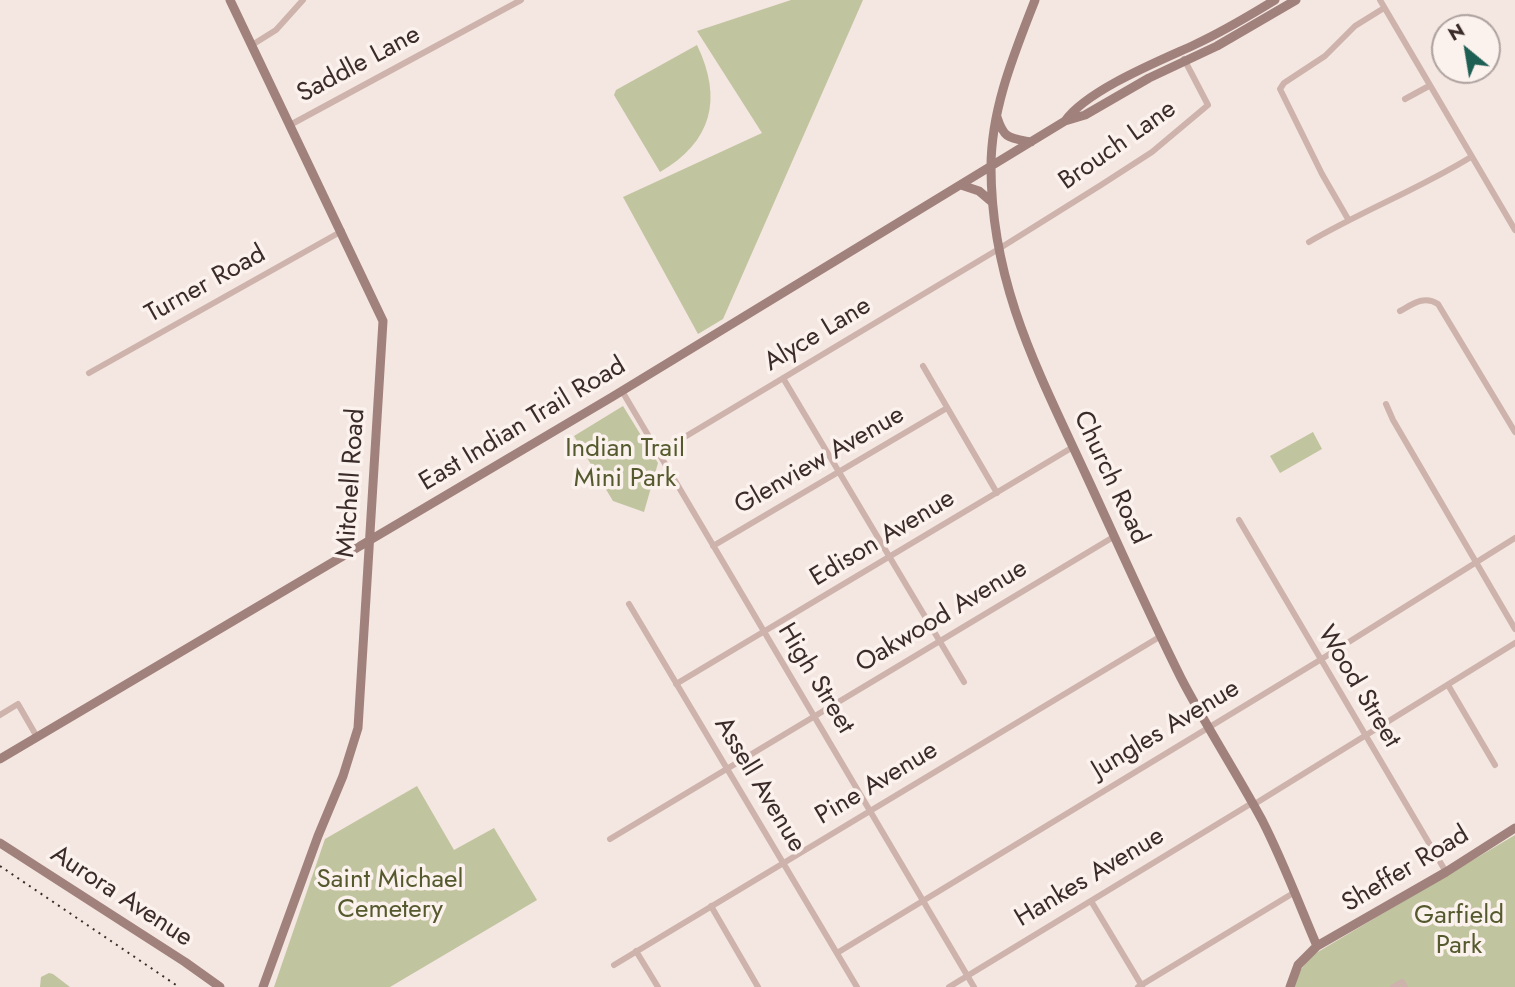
<!DOCTYPE html>
<style>
body{margin:0}
#map{position:relative;width:1515px;height:987px;overflow:hidden;background:#f4e6e0;font-family:Jost,sans-serif}
canvas{display:block}
.north{position:absolute;left:1431px;top:14px;width:70px;height:70px;box-sizing:border-box;background:#fbf1ed;border:2px solid #aea29f;border-radius:50%;rotate:330deg;font-size:19px;font-weight:700;line-height:28px;text-align:center;color:#3b2c2a}
.north::after{content:'';display:block;margin:auto;width:24px;height:32px;background:#1e5f54;clip-path:polygon(50% 0,100% 100%,50% 72%,0 100%)}
</style>
<div id="map">
<canvas width="1515" height="987"></canvas>
<div class="north">N</div>
</div>
<script>
const ctx = document.querySelector('canvas').getContext('2d');
ctx.lineJoin = 'round';
function paint(path, color) {
  ctx.fillStyle = color;
  ctx.fill(path, 'evenodd');
}
function trace(path, color, width, dash) {
  ctx.strokeStyle = color;
  ctx.lineWidth = width;
  ctx.lineCap = dash ? 'butt' : 'round';
  ctx.setLineDash(dash || []);
  ctx.stroke(path);
}
function drawText(font, color, halo, rows, align = 'center') {
  ctx.font = font + ' Jost,sans-serif';
  ctx.lineWidth = 7;
  ctx.setLineDash([]);
  ctx.textBaseline = 'middle';
  ctx.strokeStyle = halo;
  ctx.fillStyle = color;
  for (const [text, x, y, turn = 0] of rows) {
    ctx.save();
    ctx.translate(x, y);
    ctx.rotate((+turn || 0) * Math.PI / 180);
    ctx.textAlign = isNaN(turn) ? turn : align;
    if (halo) ctx.strokeText(text, 0, 0);
    ctx.fillText(text, 0, 0);
    ctx.restore();
  }
}
paint(new Path2D(`
 M 791,0 L 863,0 L 723,319 L 698,334 L 623,197 L 762,133 L 697,31 Z
 M 697,45 C 723,99 712,142 660,172 L 614,95 L 616,90 Z
 M 623,406 L 658,463 L 644,512 L 613,501 L 574,436 Z
 M 1313,432 L 1322,449 L 1280,473 L 1270,456 Z
 M 417,786 L 454,850 L 494,828 L 537,900 L 390,987 L 274,987 L 325,839 Z
 M 1515,835 L 1515,987 L 1294,987 L 1299,972 L 1311,956 Z
 M 49,973 L 53,974 L 70,987 L 40,987 L 41,977 Z`), '#c0c49f');
trace(new Path2D(`
 M 1380,0 L 1515,230
 M 252,45 L 276,30 L 303,0
 M 1405,99 L 1429,86
 M 290,125 L 521,0
 M 1348,219 L 1322,174 L 1280,89 L 1284,83 L 1325,56 L 1355,26 L 1384,8
 M 1309,242 C 1362,211 1419,189 1471,157
 M 1400,311 C 1413,304 1424,295 1438,304 L 1515,432
 M 923,366 L 997,493
 M 89,373 L 342,231
 M 783,378 L 964,682
 M 622,391 L 974,987
 M 1386,404 L 1393,420 L 1515,629
 M 658,453 L 997,250 L 1101,185 L 1152,152 L 1208,105 L 1184,59
 M 1239,520 L 1446,872
 M 713,546 L 947,408
 M 629,604 L 857,987
 M 676,684 L 1073,447
 M 1448,685 L 1495,765
 M 0,715 L 18,704 L 37,737
 M 1253,805 L 1515,643
 M 610,839 L 1115,536
 M 1091,901 L 1142,986
 M 711,906 L 758,987
 M 636,951 L 658,987
 M 837,953 L 1320,660 L 1515,538
 M 614,965 L 1161,636
 M 949,987 L 1252,803
 M 1138,987 L 1295,892
 M 1393,987 L 1402,982 L 1405,987`), '#cdb3ab', 6);
trace(new Path2D(`
 M 230,0 L 383,321 L 358,728 L 343,776 L 318,836 L 263,987
 M 1035,0 C 1014,54 991,109 991,167 C 991,285 1039,373 1087,477 C 1118,544 1148,612 1181,678 C 1206,726 1236,772 1262,820 C 1283,861 1299,904 1317,946
 M 997,117 C 1004,139 1009,138 1031,142
 M 1065,121 C 1087,90 1159,61 1194,45 C 1222,32 1249,16 1275,0
 M 961,185 L 979,191 L 992,202
 M 0,759 L 612,397 L 1065,121 L 1085,115 L 1149,78 L 1217,46 L 1296,0
 M 0,843 L 185,962 L 220,987
 M 1290,987 L 1298,965 L 1317,946 L 1446,872 L 1515,828`), '#a1817c', 9);
trace(new Path2D(`
 M 0,866 L 179,987`), '#3b2c2a', 2, [2, 5]);
drawText('26px', '#3b2c2a', '#fbf1ed', [
 ["Saddle Lane",359,65,-28],
 ["Brouch Lane",1118,146,-35],
 ["Turner Road",206,285,-29],
 ["Alyce Lane",818,335,-31],
 ["East Indian Trail Road",523,425,-31],
 ["Glenview Avenue",820,461,-30],
 ["Church Road",1110,478,65],
 ["Mitchell Road",352,483,-86],
 ["Edison Avenue",883,539,-31],
 ["Oakwood Avenue",942,617,-31],
 ["High Street",815,679,59],
 ["Wood Street",1358,687,59],
 ["Jungles Avenue",1166,730,-31],
 ["Pine Avenue",877,784,-31],
 ["Assell Avenue",759,785,59],
 ["Sheffer Road",1406,870,-31],
 ["Hankes Avenue",1090,878,-31],
 ["Aurora Avenue",121,897,33]
]);
drawText('26px', '#545a2d', '#fbf1ed', [
 ["Indian Trail",625,450],
 ["Mini Park",625,480],
 ["Saint Michael",390,881],
 ["Cemetery",390,911],
 ["Garfield",1459,917],
 ["Park",1459,947]
]);
</script>
